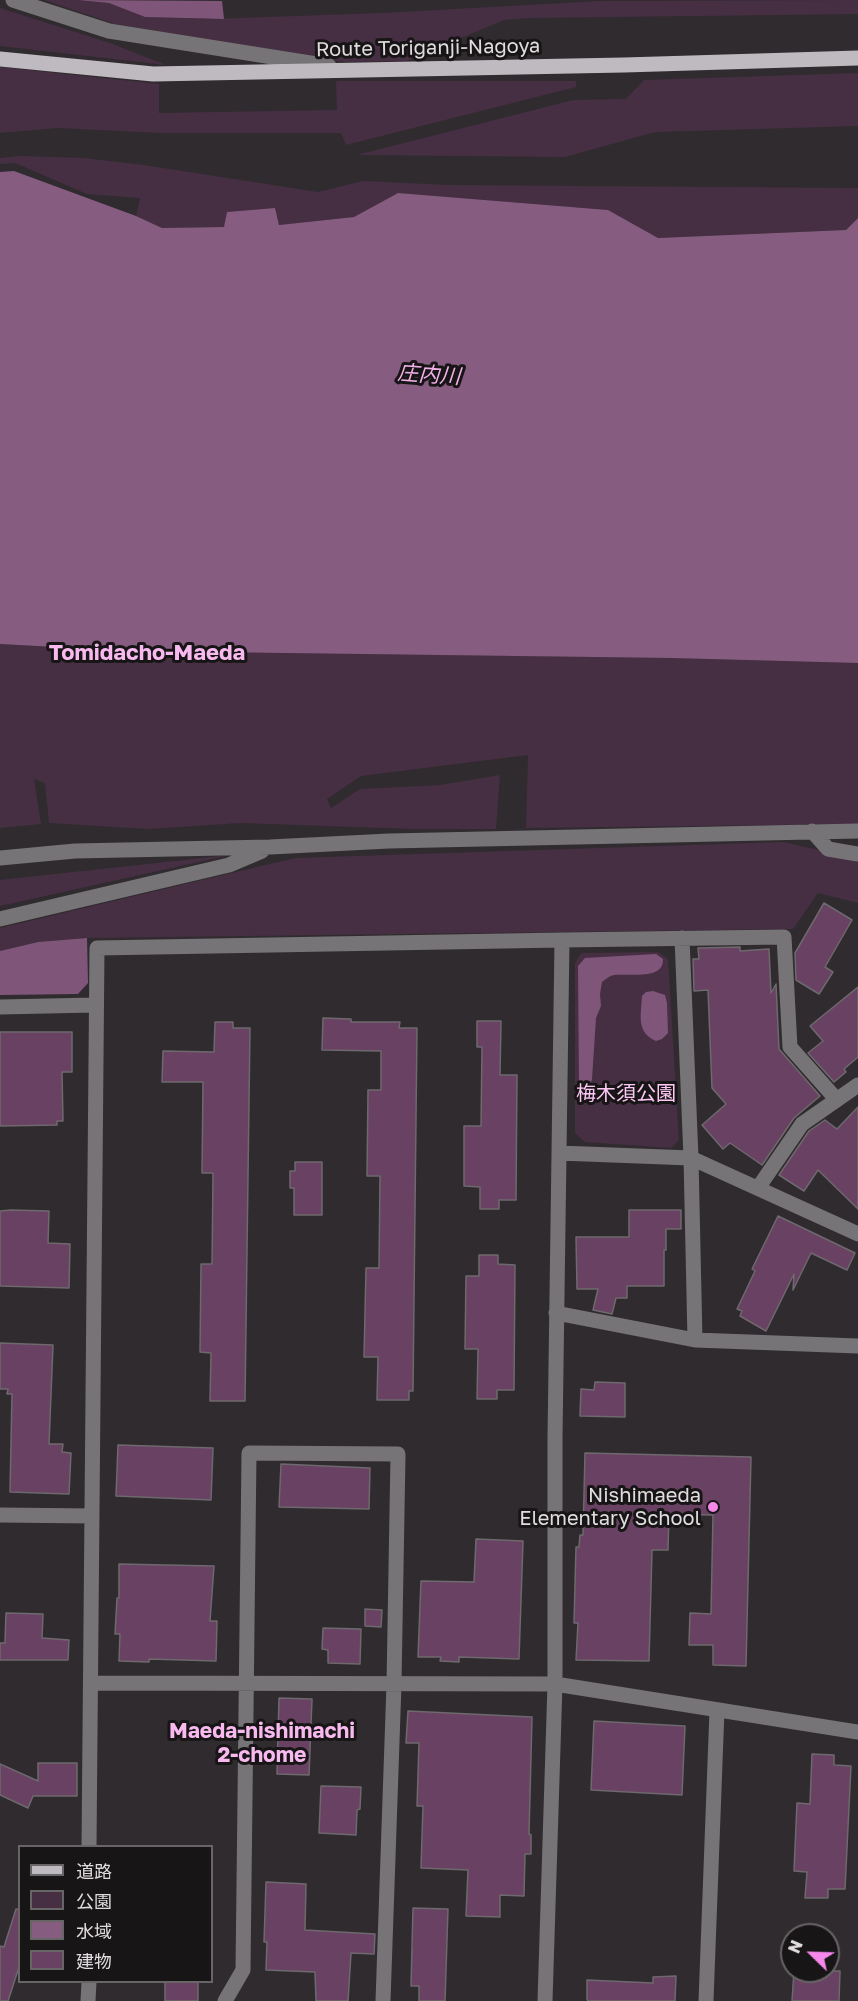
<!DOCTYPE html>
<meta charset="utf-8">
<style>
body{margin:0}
#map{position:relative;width:858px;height:2001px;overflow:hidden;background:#302b2f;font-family:"Golos Text","Noto Sans JP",sans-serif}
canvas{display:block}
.legend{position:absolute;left:18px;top:1845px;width:195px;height:138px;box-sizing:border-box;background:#171516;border:2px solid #676566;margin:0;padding:8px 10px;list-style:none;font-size:18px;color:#e0dcdf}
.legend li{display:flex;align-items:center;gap:12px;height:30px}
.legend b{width:30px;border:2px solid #676566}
.north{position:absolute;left:780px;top:1923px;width:60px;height:60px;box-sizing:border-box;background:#171516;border:2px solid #676566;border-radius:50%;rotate:293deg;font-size:16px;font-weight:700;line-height:24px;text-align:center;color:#e0dcdf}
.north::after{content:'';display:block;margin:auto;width:21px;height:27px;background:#f788eb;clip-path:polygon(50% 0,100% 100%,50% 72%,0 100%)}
</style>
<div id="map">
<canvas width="858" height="2001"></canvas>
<ul class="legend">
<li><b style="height:8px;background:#bfbabf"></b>道路</li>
<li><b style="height:16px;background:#462f43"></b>公園</li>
<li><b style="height:16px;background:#865d80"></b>水域</li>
<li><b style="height:16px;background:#684163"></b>建物</li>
</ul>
<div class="north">N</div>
</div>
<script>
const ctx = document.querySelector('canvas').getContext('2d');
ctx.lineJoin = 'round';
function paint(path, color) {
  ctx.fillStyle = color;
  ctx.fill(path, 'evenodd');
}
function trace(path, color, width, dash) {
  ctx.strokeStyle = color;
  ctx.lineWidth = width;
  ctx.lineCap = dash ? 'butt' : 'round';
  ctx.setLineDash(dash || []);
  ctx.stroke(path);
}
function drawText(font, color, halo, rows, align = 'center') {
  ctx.font = font + ' "Golos Text","Noto Sans JP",sans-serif';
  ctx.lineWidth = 6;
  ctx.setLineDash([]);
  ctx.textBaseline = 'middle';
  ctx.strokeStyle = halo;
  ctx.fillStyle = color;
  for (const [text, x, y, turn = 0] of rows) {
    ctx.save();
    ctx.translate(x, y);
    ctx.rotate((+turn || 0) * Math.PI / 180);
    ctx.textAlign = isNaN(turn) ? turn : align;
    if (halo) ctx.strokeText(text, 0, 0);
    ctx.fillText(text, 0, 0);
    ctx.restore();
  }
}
paint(new Path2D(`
 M 44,0 L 78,0 L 109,3 L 145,17 L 210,19 L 382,13 L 599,1 L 858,0 L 858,14 L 529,18 L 504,20 L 406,61 L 346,62 L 115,24 Z
 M 0,8 L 110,43 L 166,65 L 0,46 Z
 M 0,67 L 159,84 L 159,113 L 337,110 L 336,81 L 576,81 L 576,87 L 346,145 L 341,133 L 162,133 L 58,128 L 0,133 Z
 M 858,73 L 858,126 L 655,132 L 565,157 L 357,155 L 573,100 L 626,99 L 644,80 Z
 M 19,156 L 84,158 L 144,165 L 318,192 L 363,181 L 448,185 L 858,188 L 858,218 L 846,230 L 658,238 L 608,210 L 398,193 L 354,217 L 279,225 L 275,208 L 227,212 L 225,227 L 162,228 L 136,216 L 140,198 L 87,194 L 15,163 L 0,164 L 0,158 Z
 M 0,644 L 129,651 L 671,658 L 858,663 L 858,824 L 526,828 L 528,755 L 361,776 L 327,799 L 331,808 L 360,789 L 440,785 L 500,775 L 496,829 L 414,829 L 241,823 L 148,829 L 49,823 L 45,783 L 34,779 L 41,824 L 0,828 Z
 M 783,842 L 858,859 L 858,903 L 818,893 L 793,929 L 88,938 L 38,942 L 0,951 L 0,928 L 295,858 Z
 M 230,855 L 0,906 L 0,880 Z
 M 658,952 L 668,959 L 679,1140 L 671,1148 L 585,1142 L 575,1133 L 575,963 L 581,953 Z`), '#462f43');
paint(new Path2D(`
 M 78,0 L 222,1 L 224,19 L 145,17 L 109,3 Z
 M 87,938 L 88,983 L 78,994 L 0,995 L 0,951 L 38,942 Z
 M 656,954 L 663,959 C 664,981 627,973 614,975 C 609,976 606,979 602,982 L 600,994 L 601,1006 L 596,1018 L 592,1079 L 591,1083 L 579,1084 L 578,966 L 585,958 Z
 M 653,991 L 665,995 L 667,1003 L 668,1033 L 662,1039 L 656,1041 C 636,1032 641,1016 642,996 L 646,992 Z`), '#7f567a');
paint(new Path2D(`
 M 14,171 L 136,216 L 162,228 L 224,227 L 227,212 L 275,208 L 279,225 L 354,217 L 398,193 L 608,210 L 658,238 L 846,230 L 858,218 L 858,663 L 671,658 L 129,651 L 0,644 L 0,172 Z`), '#865d80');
const building = new Path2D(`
 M 824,903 L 852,920 L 825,967 L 833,972 L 819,994 L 796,980 L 795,953 Z
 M 740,947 L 740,951 L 769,949 L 771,993 L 776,984 L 779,1049 L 820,1096 L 794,1118 L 762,1165 L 730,1143 L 723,1149 L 702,1125 L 726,1104 L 712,1088 L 708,990 L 694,991 L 693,959 L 699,959 L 698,948 Z
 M 858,987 L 858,1057 L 844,1069 L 846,1072 L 834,1082 L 808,1053 L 823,1041 L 810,1026 Z
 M 323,1018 L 351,1019 L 351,1022 L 400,1022 L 399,1028 L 417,1028 L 413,1391 L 409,1391 L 409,1400 L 377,1400 L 378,1357 L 364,1357 L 366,1268 L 379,1268 L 380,1176 L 367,1176 L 368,1090 L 381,1090 L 381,1051 L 322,1050 Z
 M 477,1021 L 501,1021 L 500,1075 L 517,1075 L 516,1200 L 499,1200 L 499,1209 L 480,1209 L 480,1187 L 464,1186 L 464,1126 L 481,1126 L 482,1047 L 477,1047 Z
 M 215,1022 L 233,1022 L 233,1028 L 250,1028 L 245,1401 L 210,1401 L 211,1353 L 200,1352 L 201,1264 L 212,1264 L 213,1173 L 202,1173 L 203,1082 L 162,1082 L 163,1051 L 214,1052 Z
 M 0,1032 L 72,1032 L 72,1072 L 62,1072 L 63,1121 L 57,1121 L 57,1125 L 0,1126 Z
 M 858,1107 L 858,1209 L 818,1170 L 804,1191 L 779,1175 L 809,1131 L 825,1120 L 837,1129 Z
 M 295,1162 L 322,1162 L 322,1215 L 294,1215 L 294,1188 L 290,1188 L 290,1171 L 295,1171 Z
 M 11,1210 L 49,1211 L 48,1243 L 70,1244 L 69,1288 L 0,1286 L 0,1211 Z
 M 629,1210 L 681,1210 L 681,1229 L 666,1229 L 666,1250 L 664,1250 L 664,1286 L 627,1286 L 627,1298 L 616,1298 L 612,1314 L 593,1310 L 598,1289 L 577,1289 L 576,1237 L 629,1237 Z
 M 778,1216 L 855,1253 L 847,1270 L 811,1253 L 793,1290 L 794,1274 L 766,1331 L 740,1316 L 742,1311 L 737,1309 L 755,1271 L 752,1269 Z
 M 479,1255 L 498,1255 L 498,1264 L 515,1265 L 514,1390 L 497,1390 L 497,1399 L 477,1399 L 478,1349 L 465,1349 L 466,1276 L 479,1276 Z
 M 0,1343 L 53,1345 L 49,1444 L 63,1444 L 62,1452 L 71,1453 L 69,1494 L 10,1492 L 12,1394 L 7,1394 L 8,1389 L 0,1389 Z
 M 595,1382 L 625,1383 L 625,1417 L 580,1416 L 581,1389 L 594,1390 Z
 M 118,1445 L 213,1448 L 211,1500 L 116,1496 Z
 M 585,1453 L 751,1457 L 746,1666 L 713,1665 L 713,1645 L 689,1645 L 690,1613 L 711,1614 L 713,1515 L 669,1514 L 668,1550 L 652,1550 L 649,1661 L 576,1660 L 578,1623 L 574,1623 L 576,1547 L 579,1547 L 580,1535 L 583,1535 Z
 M 281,1464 L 370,1468 L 369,1509 L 279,1507 Z
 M 476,1539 L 523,1541 L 519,1659 L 459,1657 L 459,1662 L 440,1661 L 441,1657 L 418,1657 L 421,1581 L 474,1582 Z
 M 119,1564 L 214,1566 L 210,1621 L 217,1621 L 216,1661 L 149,1659 L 149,1662 L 119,1661 L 120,1634 L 115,1634 L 117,1598 L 119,1598 Z
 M 365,1609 L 382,1610 L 381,1627 L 365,1626 Z
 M 6,1613 L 43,1614 L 42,1638 L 69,1640 L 68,1660 L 0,1660 L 0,1643 L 5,1643 Z
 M 323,1628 L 361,1629 L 360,1664 L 328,1663 L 328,1650 L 322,1649 Z
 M 279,1698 L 312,1699 L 309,1775 L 277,1774 Z
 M 408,1711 L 532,1717 L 529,1834 L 531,1835 L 531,1854 L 525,1854 L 524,1896 L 500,1895 L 500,1917 L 466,1916 L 468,1870 L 421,1868 L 423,1806 L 417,1806 L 419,1743 L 406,1743 Z
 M 594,1721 L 685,1726 L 682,1795 L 591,1790 Z
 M 812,1754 L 834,1755 L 834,1765 L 851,1766 L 845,1889 L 828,1889 L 828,1898 L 805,1898 L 807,1872 L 794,1871 L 797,1803 L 810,1804 Z
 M 38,1763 L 77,1763 L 77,1796 L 33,1796 L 28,1808 L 0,1795 L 0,1764 L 38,1781 Z
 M 321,1786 L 361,1787 L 360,1809 L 357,1810 L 356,1835 L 319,1833 Z
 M 266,1882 L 306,1884 L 305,1930 L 375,1934 L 374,1954 L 351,1953 L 348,2001 L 316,2001 L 315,1972 L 266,1970 L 267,1942 L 264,1942 Z
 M 413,1908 L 448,1909 L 445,2001 L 419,2001 L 419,1986 L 411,1986 Z
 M 16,1909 L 20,1910 L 20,1964 L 8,2001 L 0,2001 L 0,1946 L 4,1947 Z
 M 794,1971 L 840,1971 L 839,2001 L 792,2001 Z
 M 676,1976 L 675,2001 L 588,2001 L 587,1999 L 587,1980 L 653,1983 L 653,1977 Z
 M 165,1982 L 198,1982 L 198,2001 L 165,2001 Z`);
paint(building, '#684163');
trace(building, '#6e696d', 1.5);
trace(new Path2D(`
 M 13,0 L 109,31 L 329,66
 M 812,831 L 828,849 L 858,854
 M 0,858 L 75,851 L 270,847 L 389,841 L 858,831
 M 0,919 L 229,865 L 262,851
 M 682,938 L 691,1158 L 695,1340
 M 562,940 L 784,937 L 790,1047 L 837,1100
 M 0,1007 L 95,1005
 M 559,1153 L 691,1158 L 858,1234
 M 758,1188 L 802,1124 L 858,1085
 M 556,1313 L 695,1340 L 858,1346
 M 0,1515 L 92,1516
 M 91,1683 L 555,1684 L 858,1732
 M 89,1846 L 97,948 L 562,940 L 555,1438 L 555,1684 L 545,2001
 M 88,2001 L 89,1982
 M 225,2001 L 243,1970 L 249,1453 L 398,1454 L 394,1684 L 383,2001
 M 706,2001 L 717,1710`), '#767476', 15);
trace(new Path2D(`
 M 0,59 L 153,74 L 624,65 L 858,58`), '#bfbabf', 15);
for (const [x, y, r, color] of [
 [713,1507,6,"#f788eb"]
]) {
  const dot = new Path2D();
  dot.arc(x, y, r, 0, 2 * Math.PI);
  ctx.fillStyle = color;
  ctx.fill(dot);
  trace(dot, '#171516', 2);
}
drawText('20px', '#e0dcdf', '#171516', [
 ["Route Toriganji-Nagoya",428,48,-1]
]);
drawText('20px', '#fdc8f5', '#171516', [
 ["梅木須公園",626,1094]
]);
drawText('20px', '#e0dcdf', '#171516', [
 ["Nishimaeda",701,1496],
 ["Elementary School",701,1519]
], 'right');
drawText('italic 21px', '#f1b0e8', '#171516', [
 ["庄内川",429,375,4]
]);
drawText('bold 21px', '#f8b9ef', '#171516', [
 ["Maeda-nishimachi",262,1731],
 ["2-chome",262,1755]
]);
drawText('bold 22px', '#f8b9ef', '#171516', [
 ["Tomidacho-Maeda",147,653]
]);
</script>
